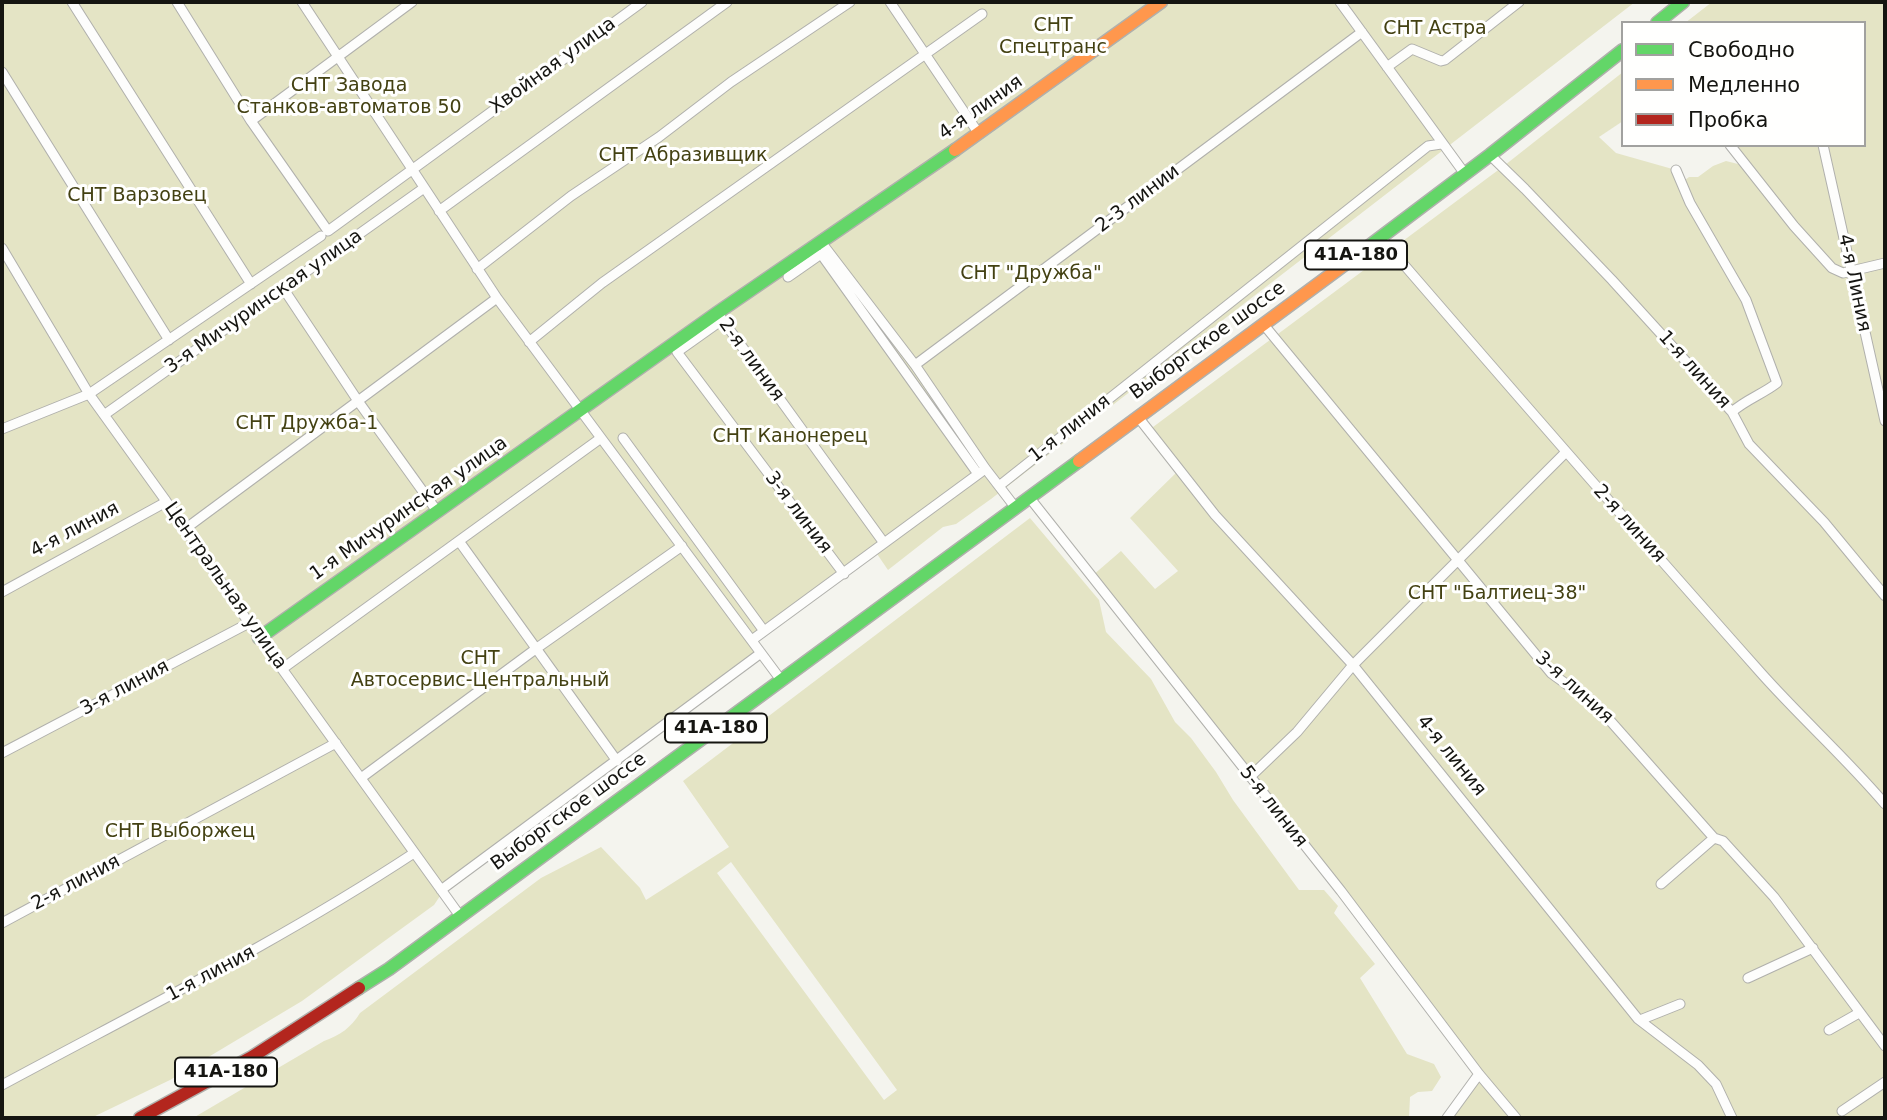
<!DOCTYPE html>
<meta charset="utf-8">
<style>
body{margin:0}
#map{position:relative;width:1887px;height:1120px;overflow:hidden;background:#f4f4ee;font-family:"DejaVu Sans",sans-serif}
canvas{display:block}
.frame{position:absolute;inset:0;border:4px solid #151511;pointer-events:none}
.legend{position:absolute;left:1621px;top:21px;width:245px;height:126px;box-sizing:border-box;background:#fffffe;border:2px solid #a1a19f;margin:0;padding:9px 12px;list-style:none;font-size:21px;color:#151511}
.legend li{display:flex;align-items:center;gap:14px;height:35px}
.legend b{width:35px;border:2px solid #a1a19f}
</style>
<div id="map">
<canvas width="1887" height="1120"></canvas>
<div class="frame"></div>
<ul class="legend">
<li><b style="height:9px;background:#63d668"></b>Свободно</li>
<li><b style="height:9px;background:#ff974d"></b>Медленно</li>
<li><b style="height:9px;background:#b3261e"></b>Пробка</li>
</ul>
</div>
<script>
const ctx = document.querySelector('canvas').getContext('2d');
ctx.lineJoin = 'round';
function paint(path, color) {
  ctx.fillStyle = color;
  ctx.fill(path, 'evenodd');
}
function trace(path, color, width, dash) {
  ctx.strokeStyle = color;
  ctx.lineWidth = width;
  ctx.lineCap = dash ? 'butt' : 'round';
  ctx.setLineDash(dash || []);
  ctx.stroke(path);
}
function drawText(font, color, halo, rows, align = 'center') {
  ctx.font = font + ' "DejaVu Sans",sans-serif';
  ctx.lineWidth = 6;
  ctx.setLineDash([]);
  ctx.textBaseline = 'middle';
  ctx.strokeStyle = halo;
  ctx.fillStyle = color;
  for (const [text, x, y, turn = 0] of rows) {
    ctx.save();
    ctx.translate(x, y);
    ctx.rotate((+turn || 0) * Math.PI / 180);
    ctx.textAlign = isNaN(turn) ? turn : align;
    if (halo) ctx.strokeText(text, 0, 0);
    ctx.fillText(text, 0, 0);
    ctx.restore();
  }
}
paint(new Path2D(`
 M 2,2 L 1635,2 L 991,499 L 956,524 L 943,527 L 888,570 L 875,551 L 752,639 L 760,652 L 440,891 L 440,896 L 434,905 L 302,1001 L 170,1080 L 91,1118 L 2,1118 Z
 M 1712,2 L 1885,2 L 1885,1118 L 1447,1118 L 1478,1073 L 1092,576 L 1121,551 L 1155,589 L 1178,571 L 1130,518 L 1179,470 L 1149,430 L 1505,165 L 1623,72 L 1623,121 L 1599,137 L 1616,153 L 1676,170 L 1681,183 L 1689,177 L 1698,177 L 1713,166 L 1726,161 L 1746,166 L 1730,145 L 1864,145 L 1864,23 L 1685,23 Z
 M 1030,518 L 1099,600 L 1106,632 L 1151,679 L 1175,722 L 1191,738 L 1216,772 L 1233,800 L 1299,890 L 1324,890 L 1338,906 L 1334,913 L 1375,964 L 1360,978 L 1407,1054 L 1434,1064 L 1441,1077 L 1432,1091 L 1418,1092 L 1410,1097 L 1409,1118 L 193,1118 L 324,1041 C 340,1035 351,1028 360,1013 L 541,878 L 601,847 L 640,888 L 646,900 L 729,847 L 683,781 ZM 731,862 L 897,1090 L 884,1100 L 717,873 Z`), '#e4e4c5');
const street = new Path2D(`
 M 72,2 L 251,284
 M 177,2 L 251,121 L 328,231 L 642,2
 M 302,2 L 497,298 L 781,680
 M 890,2 L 979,134
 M 1340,2 L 1465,174
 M 1387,67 L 1412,49 L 1441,61 L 1445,60 L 1519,2
 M 2,72 L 169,340
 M 251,121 L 412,2
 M 1730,145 L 1794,226 L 1832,268 L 1843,273 L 1885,263
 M 1823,145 L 1885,421
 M 1490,155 L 1525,189 L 1612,280 L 1732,412 L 1749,444 L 1824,522 L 1885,596
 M 1676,170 L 1690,203 L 1746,300 L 1777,383 C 1763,394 1745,400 1732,412
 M 439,211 L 727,2
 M 1380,237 C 1506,383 1633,529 1761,673 C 1801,718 1846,758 1885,804
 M 821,242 L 915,365 L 985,468 L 1015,507
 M 2,248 L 89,394 L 166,501 L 249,623 L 460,916
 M 477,269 L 571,196 L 659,137 L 731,82 L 850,2
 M 788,277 L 821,254 L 978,474
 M 283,288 L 358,401 L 437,511
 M 719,315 L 884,543
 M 722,320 L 677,352 L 844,574
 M 1264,325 L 1551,673 L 1598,707 L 1714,838 L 1723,841 L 1774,897 L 1885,1046
 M 529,342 L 602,283 L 982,14
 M 915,365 L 1362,32
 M 104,415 L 424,188
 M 1138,417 L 1215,515 L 1353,665 L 1638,1019 L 1698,1065 L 1716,1084 L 1732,1118
 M 2,429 L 89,394 L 321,236
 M 623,438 L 764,631
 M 999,486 L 1428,146 L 1441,144
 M 1029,497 L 1341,891 L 1479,1074 L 1516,1118
 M 185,529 L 497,298
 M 459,541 L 617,761
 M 2,592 L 166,502
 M 752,640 L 981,472
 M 282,669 L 601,438
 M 2,753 L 249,623
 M 1250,777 L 1297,732 L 1353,665 L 1565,453
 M 361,778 L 537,648 L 682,546
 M 1661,884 L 1714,838
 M 441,890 L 761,653
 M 2,923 L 336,743
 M 1748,978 L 1813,948
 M 1640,1020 L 1680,1004
 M 1829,1030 L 1859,1013
 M 2,1085 C 141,1010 282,940 414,853
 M 1842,1111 L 1885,1082
 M 1447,1118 L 1479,1074`);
const fast = new Path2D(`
 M 1657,23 L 1683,2
 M 1360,253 L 1490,155 L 1623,50
 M 259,638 L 717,313 L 955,150
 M 359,988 L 389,969 L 1079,461`);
const slow = new Path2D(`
 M 955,150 L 1161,2
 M 1079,461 L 1360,253`);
const jam = new Path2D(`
 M 140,1118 L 252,1057 L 359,988`);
trace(street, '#b0b0ac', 11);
trace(fast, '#b0b0ac', 15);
trace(slow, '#b0b0ac', 15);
trace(jam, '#b0b0ac', 15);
trace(street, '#fdfdfc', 9);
trace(fast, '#63d668', 12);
trace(slow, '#ff974d', 12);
trace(jam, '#b3261e', 12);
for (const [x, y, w] of [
 [1356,255,102],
 [716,728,102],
 [226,1072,102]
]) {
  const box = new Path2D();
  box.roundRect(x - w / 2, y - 14.5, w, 29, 5);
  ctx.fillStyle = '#fffffe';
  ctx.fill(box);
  trace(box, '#151511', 2);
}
drawText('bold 18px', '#151511', null, [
 ["41А-180",1356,255],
 ["41А-180",716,728],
 ["41А-180",226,1072]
]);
drawText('19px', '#434112', '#fffffe', [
 ["СНТ",1053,26],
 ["Спецтранс",1053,48],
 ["СНТ Астра",1435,29],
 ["СНТ Завода",349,86],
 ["Станков-автоматов 50",349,108],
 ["СНТ Абразивщик",683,156],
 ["СНТ Варзовец",137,196],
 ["СНТ \"Дружба\"",1031,274],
 ["СНТ Дружба-1",307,424],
 ["СНТ Канонерец",790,437],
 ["СНТ \"Балтиец-38\"",1497,594],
 ["СНТ",480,659],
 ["Автосервис-Центральный",480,681],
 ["СНТ Выборжец",180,832]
]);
drawText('19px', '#151511', '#fffffe', [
 ["Хвойная улица",553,66,-36],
 ["4-я линия",981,108,-35],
 ["2-3 линии",1138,199,-37],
 ["4-я Линия",1854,283,78],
 ["3-я Мичуринская улица",264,302,-35],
 ["Выборгское шоссе",1208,341,-36],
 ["2-я линия",751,360,54],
 ["1-я линия",1694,370,48],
 ["1-я линия",1070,429,-38],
 ["1-я Мичуринская улица",409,509,-35],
 ["3-я линия",798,513,53],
 ["2-я линия",1629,524,48],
 ["4-я линия",75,530,-28],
 ["Центральная улица",225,586,55],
 ["3-я линия",125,688,-28],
 ["3-я линия",1574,688,42],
 ["4-я линия",1451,756,51],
 ["5-я линия",1273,807,52],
 ["Выборгское шоссе",569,812,-36],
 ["2-я линия",76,883,-28],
 ["1-я линия",211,974,-28]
]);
</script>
